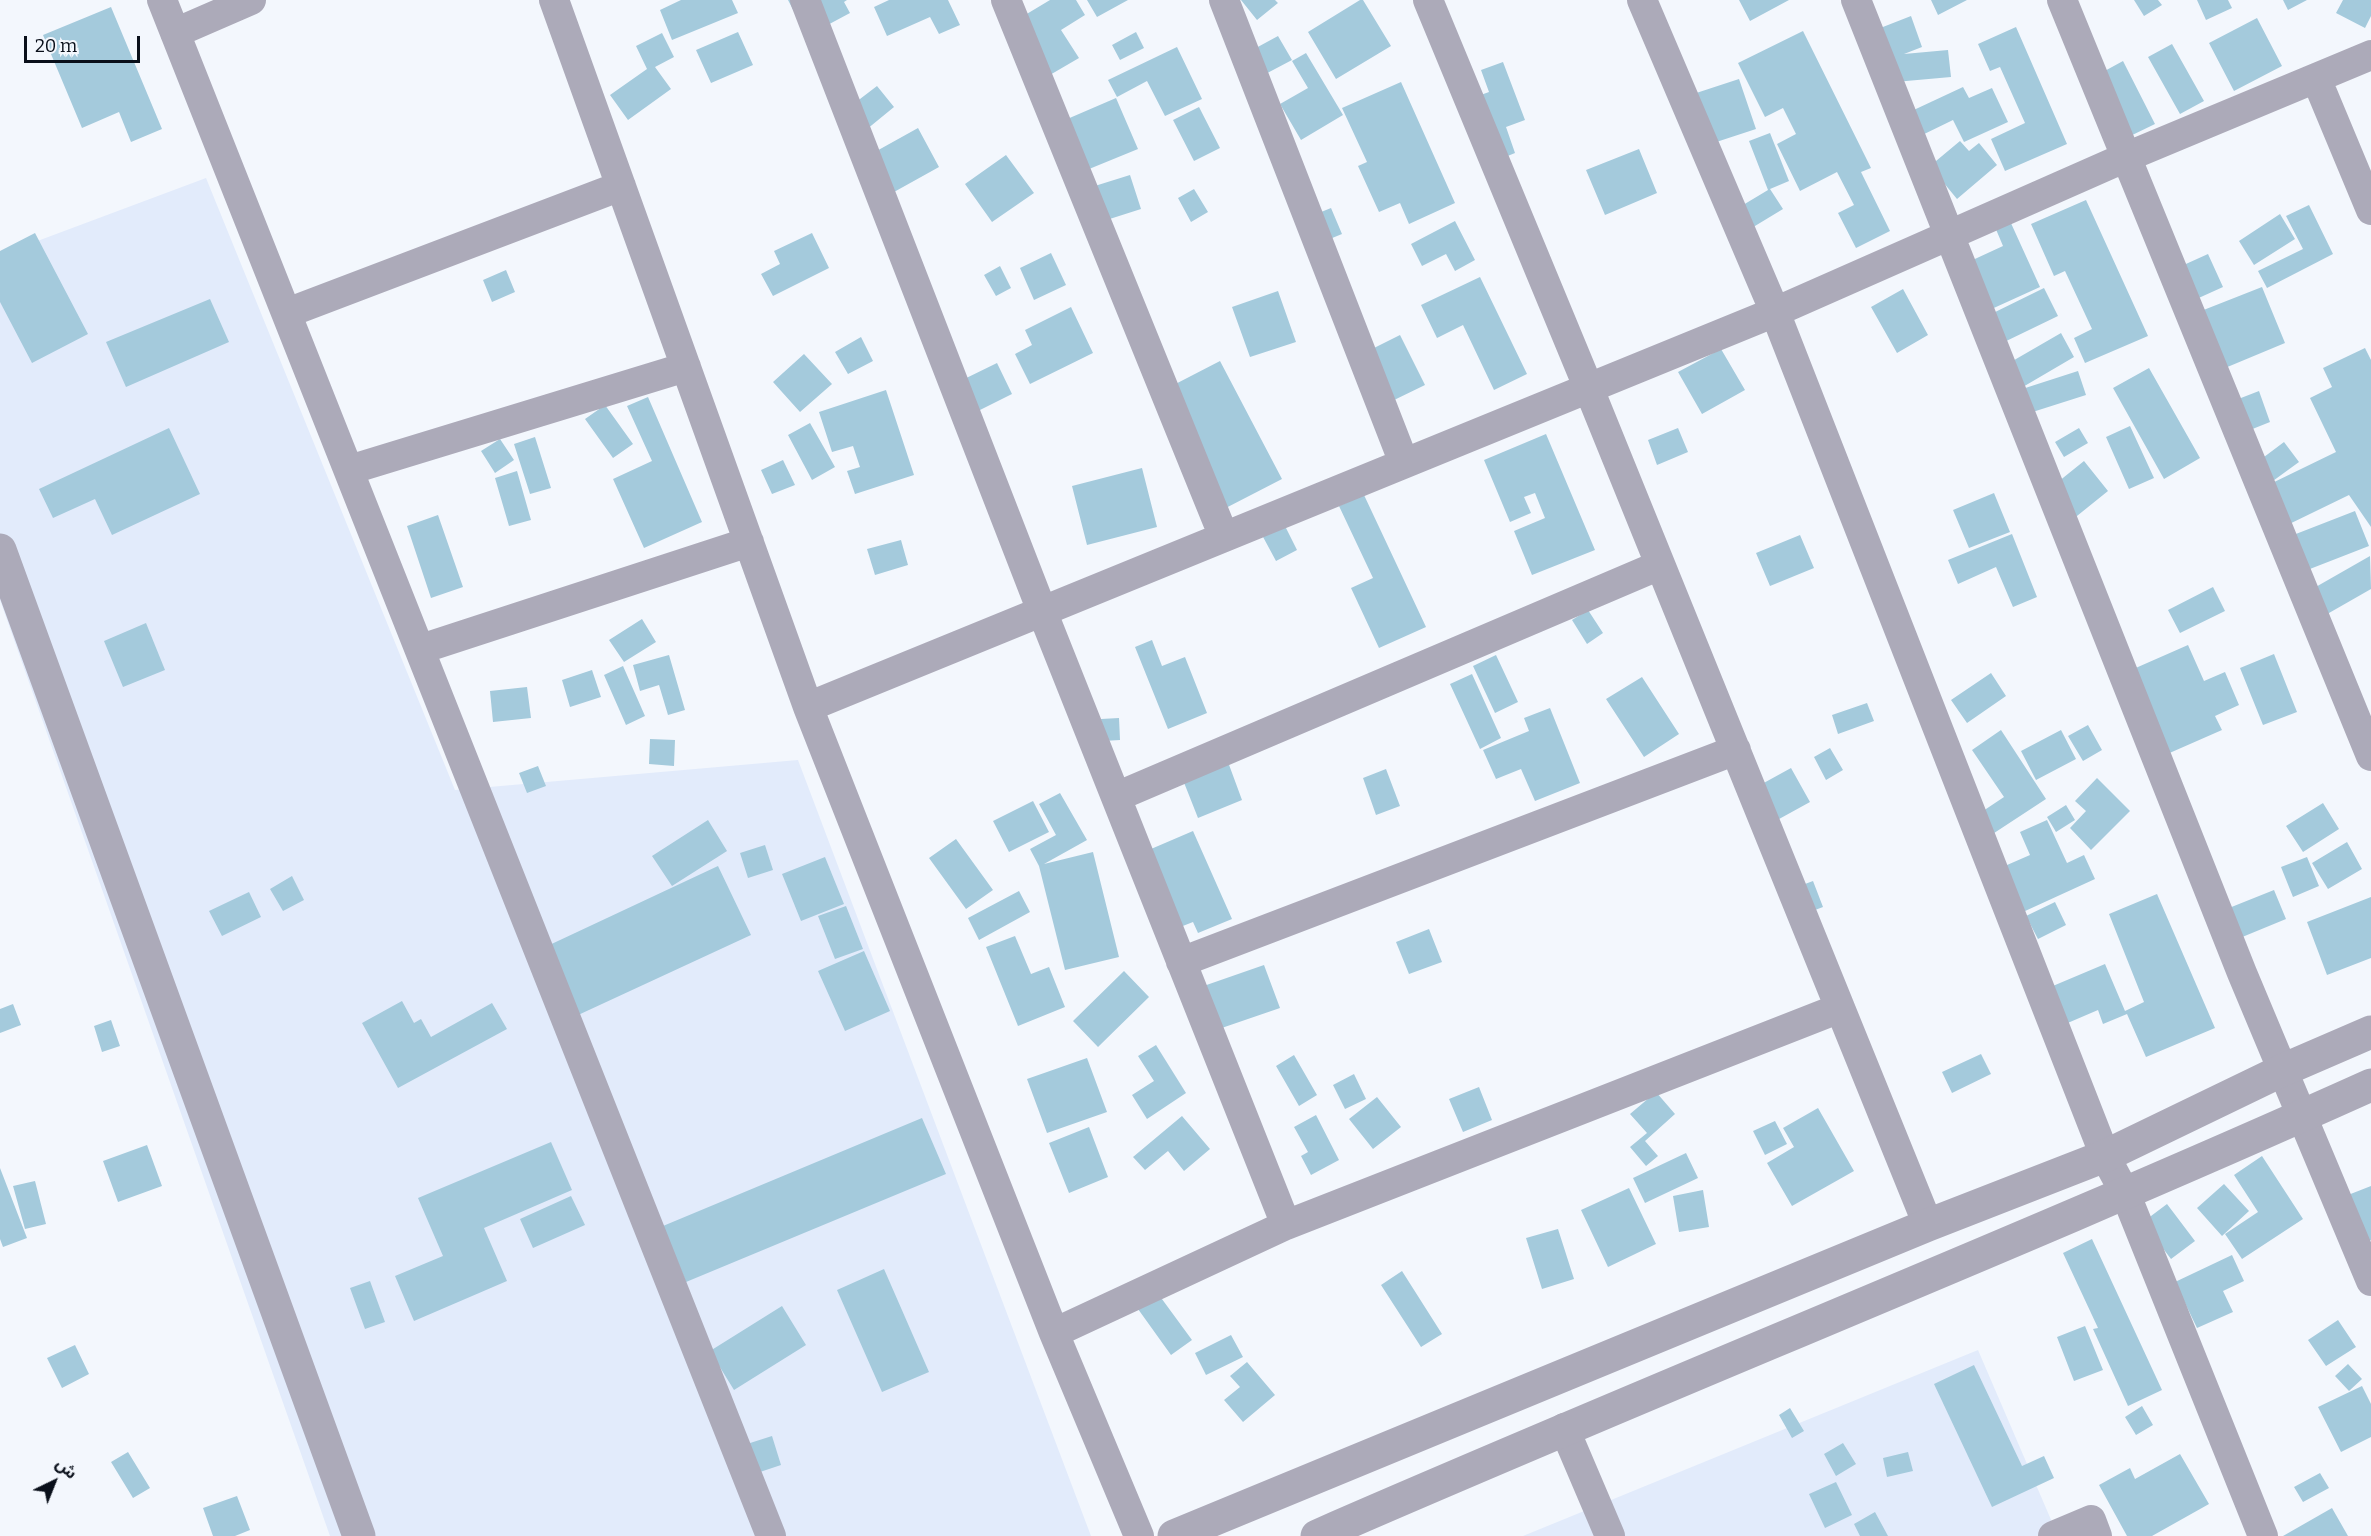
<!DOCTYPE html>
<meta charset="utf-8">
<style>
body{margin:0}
#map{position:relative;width:2371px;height:1536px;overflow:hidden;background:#f3f7fd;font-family:Bitter,"Noto Sans Arabic",serif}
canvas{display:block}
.north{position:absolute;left:24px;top:1452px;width:60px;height:60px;-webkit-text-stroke:4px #f3f7fd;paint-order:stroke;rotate:43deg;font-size:16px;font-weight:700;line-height:24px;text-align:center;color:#090f1a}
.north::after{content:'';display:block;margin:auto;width:21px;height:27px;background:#090f1a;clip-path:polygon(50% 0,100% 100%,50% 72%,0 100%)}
.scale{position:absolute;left:24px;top:36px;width:116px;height:27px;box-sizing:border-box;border:3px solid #090f1a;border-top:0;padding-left:8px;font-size:18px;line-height:21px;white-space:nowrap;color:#090f1a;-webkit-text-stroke:4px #f3f7fd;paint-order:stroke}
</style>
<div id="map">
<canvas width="2371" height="1536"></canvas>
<div class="north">ش</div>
<div class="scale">20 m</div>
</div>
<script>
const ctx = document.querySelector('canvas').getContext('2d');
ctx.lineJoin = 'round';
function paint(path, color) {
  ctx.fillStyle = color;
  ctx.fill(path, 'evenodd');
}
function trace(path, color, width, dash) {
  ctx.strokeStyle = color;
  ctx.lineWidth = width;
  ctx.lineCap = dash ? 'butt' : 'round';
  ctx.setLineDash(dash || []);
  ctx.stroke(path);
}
paint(new Path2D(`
 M 206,178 L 455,790 L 798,760 L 1091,1536 L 330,1536 L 0,600 L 0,255 Z
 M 1978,1350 L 2058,1536 L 1523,1536 Z`), '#e2ebfb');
paint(new Path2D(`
 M 681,0 L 732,0 L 738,13 L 672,40 L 660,10 Z
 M 788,0 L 847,0 L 844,2 L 850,13 L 807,36 Z
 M 889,0 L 948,0 L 960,25 L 939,34 L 930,17 L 887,36 L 874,7 Z
 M 1050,0 L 1076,0 L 1085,15 L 1061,30 L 1079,58 L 1043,79 L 1010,24 Z
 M 1087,0 L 1128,0 L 1097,17 Z
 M 1241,0 L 1275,0 L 1278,3 L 1257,20 Z
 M 1360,0 L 1363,0 L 1391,46 L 1336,79 L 1308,32 Z
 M 1739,0 L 1789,0 L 1750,21 Z
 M 1931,0 L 1967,0 L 1938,15 Z
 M 2134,0 L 2158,0 L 2162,5 L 2144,16 Z
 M 2197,0 L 2228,0 L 2232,8 L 2206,20 Z
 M 2283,0 L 2307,0 L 2288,10 Z
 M 2343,0 L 2371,0 L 2371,16 L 2365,28 L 2336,13 Z
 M 111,7 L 162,129 L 131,142 L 119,112 L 82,128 L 43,35 Z
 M 1911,16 L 1922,47 L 1904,54 L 1948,50 L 1951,77 L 1895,82 L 1865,34 Z
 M 2257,18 L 2282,66 L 2234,91 L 2209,43 Z
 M 2016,27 L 2067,144 L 2005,171 L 1991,139 L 2025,123 L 2000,67 L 1990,71 L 1978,44 Z
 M 1803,31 L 1871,168 L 1861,172 L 1890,231 L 1856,248 L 1838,213 L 1854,205 L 1837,172 L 1800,191 L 1777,144 L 1796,134 L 1783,108 L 1765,117 L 1738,63 Z
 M 738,32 L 753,65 L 711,83 L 696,50 Z
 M 1136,32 L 1144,48 L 1120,60 L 1112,45 Z
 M 662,33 L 674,57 L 655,67 L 671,89 L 628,120 L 610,95 L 647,69 L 636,46 Z
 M 1278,36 L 1292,60 L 1256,79 L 1243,55 Z
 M 2172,44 L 2204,101 L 2180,114 L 2148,57 Z
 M 1177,47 L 1202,99 L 1165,116 L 1147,81 L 1117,97 L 1108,80 Z
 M 1306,53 L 1343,115 L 1301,140 L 1280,104 L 1308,88 L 1292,61 Z
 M 2123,61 L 2155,124 L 2122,140 L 2090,79 Z
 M 1503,62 L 1525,120 L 1506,127 L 1515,153 L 1488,164 L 1464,101 L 1489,92 L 1481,70 Z
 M 1739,79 L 1756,129 L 1698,148 L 1681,98 Z
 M 1401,82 L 1455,203 L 1409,224 L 1400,203 L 1379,212 L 1358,166 L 1367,162 L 1342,108 Z
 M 877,86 L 894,107 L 861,134 L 843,112 Z
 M 1963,87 L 1969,98 L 1992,88 L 2008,122 L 1964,142 L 1953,120 L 1914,139 L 1903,115 Z
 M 1116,98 L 1138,149 L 1072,176 L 1051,126 Z
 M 1199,107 L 1220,148 L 1194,161 L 1173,120 Z
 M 918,128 L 939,167 L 876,202 L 855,163 Z
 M 1770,133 L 1789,181 L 1770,189 L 1783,209 L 1750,229 L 1738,208 L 1768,190 L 1749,141 Z
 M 1960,141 L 1969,151 L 1979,143 L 1997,165 L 1957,199 L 1930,166 Z
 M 1639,149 L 1657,193 L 1605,215 L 1586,170 Z
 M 1006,155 L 1034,193 L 992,222 L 965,184 Z
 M 1130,175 L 1141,209 L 1094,224 L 1082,190 Z
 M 1194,189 L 1208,212 L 1191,222 L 1178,198 Z
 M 2086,200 L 2148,336 L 2085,363 L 2074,338 L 2092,329 L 2065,271 L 2054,276 L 2031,224 Z
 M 2309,205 L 2333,254 L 2267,288 L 2258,271 L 2303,249 L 2286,216 Z
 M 1331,208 L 1342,234 L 1315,245 L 1304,219 Z
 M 2280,214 L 2295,239 L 2254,265 L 2239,241 Z
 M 1455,221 L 1475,260 L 1455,271 L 1446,254 L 1422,266 L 1411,244 Z
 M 2010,221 L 2040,287 L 1985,312 L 1964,264 L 2003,246 L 1995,227 Z
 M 35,233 L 88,334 L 32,363 L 0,302 L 0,251 Z
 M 812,233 L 829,268 L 773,296 L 761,274 L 780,264 L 774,251 Z
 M 1051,253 L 1066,285 L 1034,300 L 1020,268 Z
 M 2208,254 L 2223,287 L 2192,301 L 2177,268 Z
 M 1000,266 L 1011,288 L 996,296 L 984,275 Z
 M 506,270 L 515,292 L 492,302 L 483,280 Z
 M 1480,277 L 1527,374 L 1494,390 L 1463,325 L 1437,338 L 1421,305 Z
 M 2262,287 L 2285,343 L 2225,368 L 2201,311 Z
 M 2044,288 L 2058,316 L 1998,345 L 1985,317 Z
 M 1903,289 L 1928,335 L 1897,353 L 1871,307 Z
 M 1278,291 L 1296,342 L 1250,357 L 1232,307 Z
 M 210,299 L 229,342 L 126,387 L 106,342 Z
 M 1071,307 L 1093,353 L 1030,384 L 1015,354 L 1032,345 L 1025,330 Z
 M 2061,333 L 2074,357 L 2016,391 L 2078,371 L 2086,395 L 2020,416 L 1997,370 Z
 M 1400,335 L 1425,385 L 1390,402 L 1366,352 Z
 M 861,337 L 873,361 L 848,374 L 835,352 Z
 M 2365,348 L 2371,360 L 2371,527 L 2349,495 L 2279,529 L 2248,469 L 2284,442 L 2299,462 L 2266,486 L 2336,452 L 2310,398 L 2332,387 L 2323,368 Z
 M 1721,349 L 1745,390 L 1702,414 L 1678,372 Z
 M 804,354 L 832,384 L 800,412 L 773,382 Z
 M 1220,361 L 1282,479 L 1218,512 L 1160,392 Z
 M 997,363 L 1012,394 L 966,417 L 952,385 Z
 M 2149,368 L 2200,458 L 2164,479 L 2113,388 Z
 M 886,390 L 914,475 L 855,494 L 847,471 L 860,467 L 853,446 L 832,452 L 819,412 Z
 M 2259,391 L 2270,422 L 2240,434 L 2228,403 Z
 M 648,397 L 702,522 L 644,548 L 613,479 L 652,461 L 627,406 Z
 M 605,405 L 633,444 L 613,458 L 585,419 Z
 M 810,423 L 835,467 L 812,480 L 788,435 Z
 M 2130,426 L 2154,478 L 2129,489 L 2106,437 Z
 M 169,428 L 200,494 L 112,535 L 95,499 L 53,518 L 39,489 Z
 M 1678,428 L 1688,452 L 1657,465 L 1648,440 Z
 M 2079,428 L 2088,443 L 2064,457 L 2055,442 Z
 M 1546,434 L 1595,550 L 1532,575 L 1514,531 L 1545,518 L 1535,493 L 1524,497 L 1531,513 L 1510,522 L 1484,460 Z
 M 535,437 L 551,488 L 530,494 L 514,444 Z
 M 500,439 L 514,460 L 495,473 L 481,451 Z
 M 783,460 L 795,485 L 772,494 L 761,470 Z
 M 2084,461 L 2108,491 L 2067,524 L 2043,494 Z
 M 1142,468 L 1157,527 L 1087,545 L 1072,486 Z
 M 517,471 L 531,520 L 509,526 L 495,478 Z
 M 1994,493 L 2010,532 L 1969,548 L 1953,510 Z
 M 1364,495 L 1426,627 L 1379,648 L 1351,588 L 1373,578 L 1339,506 Z
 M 2355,511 L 2369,546 L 2297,574 L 2283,539 Z
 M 438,515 L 463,587 L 431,598 L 407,526 Z
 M 1284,524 L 1297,550 L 1276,561 L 1262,535 Z
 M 2012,534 L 2037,597 L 2013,607 L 1996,567 L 1958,584 L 1948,560 Z
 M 1800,535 L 1814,568 L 1770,586 L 1756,553 Z
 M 901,540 L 908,565 L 875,575 L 867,549 Z
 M 2370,556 L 2371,589 L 2315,621 L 2300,596 Z
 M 2213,587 L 2225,611 L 2180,633 L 2168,610 Z
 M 1588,610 L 1603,633 L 1587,644 L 1572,620 Z
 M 642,619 L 656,642 L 624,662 L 609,640 Z
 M 146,623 L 165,670 L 123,687 L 104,641 Z
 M 1152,640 L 1162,666 L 1185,657 L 1207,713 L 1168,729 L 1135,647 Z
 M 2188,645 L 2204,681 L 2225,672 L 2239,705 L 2215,716 L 2222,730 L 2165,755 L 2122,674 Z
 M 2274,654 L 2297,712 L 2263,725 L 2240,668 Z
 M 669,655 L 685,710 L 668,715 L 659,685 L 640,691 L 633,665 Z
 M 1496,655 L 1518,702 L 1495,713 L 1473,666 Z
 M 623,666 L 645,716 L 626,725 L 604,675 Z
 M 592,670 L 601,697 L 570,707 L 562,680 Z
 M 1991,673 L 2006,696 L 1967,723 L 1951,700 Z
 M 1472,674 L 1501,738 L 1480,749 L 1450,684 Z
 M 1642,677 L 1679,734 L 1644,757 L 1606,699 Z
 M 527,687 L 531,718 L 493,722 L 490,691 Z
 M 1867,703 L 1874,721 L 1838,734 L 1832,715 Z
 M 1550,708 L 1580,783 L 1535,801 L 1521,769 L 1496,779 L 1483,750 L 1529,731 L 1524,718 Z
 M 1119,718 L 1120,740 L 1103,741 L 1101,719 Z
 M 2088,725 L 2102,750 L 2083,761 L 2068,736 Z
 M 2001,730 L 2046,799 L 1985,839 L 1971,819 L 2004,797 L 1972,750 Z
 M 2061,730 L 2076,759 L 2036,780 L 2021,751 Z
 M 650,739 L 675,740 L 674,766 L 649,764 Z
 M 1830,748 L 1843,770 L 1826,780 L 1814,757 Z
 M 1228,762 L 1242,800 L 1198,818 L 1183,780 Z
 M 538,766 L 546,786 L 527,793 L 519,773 Z
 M 1791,768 L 1810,802 L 1770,824 L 1751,790 Z
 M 1386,769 L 1400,806 L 1376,815 L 1363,778 Z
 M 2097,778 L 2130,811 L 2091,850 L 2070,828 L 2086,811 L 2075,801 Z
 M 1060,793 L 1087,840 L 1044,864 L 1093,852 L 1119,957 L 1065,970 L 1039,866 L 1030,849 L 1056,835 L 1039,804 Z
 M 1033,801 L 1049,832 L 1009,852 L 993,821 Z
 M 2323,803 L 2339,829 L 2303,852 L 2286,826 Z
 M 2066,805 L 2075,820 L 2056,832 L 2047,817 Z
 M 708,820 L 727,851 L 672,886 L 652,856 Z
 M 2047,820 L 2067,863 L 2084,855 L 2095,879 L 2012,917 L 1991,872 L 2030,855 L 2020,832 Z
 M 1193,831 L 1232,919 L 1198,933 L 1193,922 L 1170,931 L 1137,855 Z
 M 956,839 L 993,890 L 966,909 L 929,858 Z
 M 2347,842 L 2362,869 L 2328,889 L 2312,863 Z
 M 765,845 L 773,870 L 748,878 L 740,853 Z
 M 825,857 L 844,904 L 801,921 L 782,874 Z
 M 2307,857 L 2319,886 L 2293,897 L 2281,867 Z
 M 718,866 L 751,935 L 576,1016 L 543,948 Z
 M 292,876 L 304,900 L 283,911 L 270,889 Z
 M 1813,881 L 1823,907 L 1799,916 L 1789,890 Z
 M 2274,890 L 2286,919 L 2235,940 L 2224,910 Z
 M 1019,891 L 1030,912 L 979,940 L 968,918 Z
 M 249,892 L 261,917 L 222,936 L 209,911 Z
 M 2157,894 L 2215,1028 L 2146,1057 L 2127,1014 L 2103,1024 L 2098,1010 L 2056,1028 L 2041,991 L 2105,964 L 2125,1011 L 2144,1002 L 2109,914 Z
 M 2371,897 L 2371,958 L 2327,975 L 2307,922 Z
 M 2055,902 L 2066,925 L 2038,939 L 2026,916 Z
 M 846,906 L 863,949 L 835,959 L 818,916 Z
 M 1429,929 L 1442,962 L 1409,974 L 1396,942 Z
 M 1015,936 L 1031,974 L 1049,967 L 1065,1007 L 1018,1026 L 986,947 Z
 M 864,951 L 890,1011 L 845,1031 L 818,971 Z
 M 1264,965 L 1280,1008 L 1210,1032 L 1195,989 Z
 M 1124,971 L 1149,997 L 1098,1047 L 1073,1021 Z
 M 402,1001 L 414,1023 L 421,1019 L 431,1037 L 492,1003 L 507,1029 L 398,1088 L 362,1023 Z
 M 13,1004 L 21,1025 L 0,1033 L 0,1009 Z
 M 111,1020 L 120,1046 L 102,1052 L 94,1026 Z
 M 1156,1045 L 1186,1093 L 1147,1119 L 1132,1095 L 1154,1081 L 1138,1056 Z
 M 1981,1054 L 1991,1074 L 1952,1093 L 1942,1072 Z
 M 1294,1055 L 1317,1095 L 1299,1106 L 1276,1066 Z
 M 1087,1058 L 1107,1112 L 1047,1133 L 1027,1079 Z
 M 1354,1074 L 1366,1099 L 1345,1109 L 1333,1085 Z
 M 1479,1087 L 1492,1120 L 1463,1132 L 1449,1099 Z
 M 1656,1092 L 1675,1114 L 1645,1141 L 1658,1156 L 1646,1166 L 1630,1147 L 1647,1133 L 1630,1114 Z
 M 1377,1097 L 1401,1127 L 1373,1149 L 1349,1119 Z
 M 1818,1108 L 1854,1171 L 1792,1206 L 1767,1163 L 1794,1147 L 1783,1128 Z
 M 1316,1115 L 1339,1160 L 1311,1175 L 1301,1156 L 1308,1152 L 1294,1127 Z
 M 1182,1116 L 1210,1149 L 1184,1171 L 1168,1151 L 1145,1170 L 1133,1157 Z
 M 922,1118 L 946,1174 L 686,1282 L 663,1226 Z
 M 1775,1121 L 1787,1144 L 1765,1155 L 1753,1131 Z
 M 1089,1127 L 1108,1177 L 1069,1193 L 1049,1143 Z
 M 551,1142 L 572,1190 L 484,1228 L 507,1281 L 414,1321 L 395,1276 L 443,1256 L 418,1198 Z
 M 147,1145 L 162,1186 L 118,1202 L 103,1161 Z
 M 1686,1153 L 1698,1178 L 1645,1203 L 1633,1178 Z
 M 2262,1156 L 2303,1219 L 2242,1259 L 2225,1234 L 2258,1212 L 2234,1175 Z
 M 0,1168 L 27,1238 L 3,1247 L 0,1239 Z
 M 35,1181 L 46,1224 L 25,1229 L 13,1186 Z
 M 2224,1184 L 2249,1211 L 2222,1236 L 2197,1208 Z
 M 2371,1186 L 2371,1240 L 2367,1242 L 2348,1195 Z
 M 1629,1188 L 1656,1244 L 1608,1267 L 1581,1210 Z
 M 1703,1190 L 1709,1227 L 1679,1232 L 1673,1196 Z
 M 571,1196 L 585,1225 L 533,1248 L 520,1219 Z
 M 2167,1204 L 2195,1241 L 2171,1259 L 2143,1222 Z
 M 1558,1229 L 1574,1279 L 1542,1289 L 1526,1238 Z
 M 2092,1239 L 2162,1390 L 2128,1406 L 2093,1329 L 2098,1328 L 2063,1253 Z
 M 2232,1255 L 2244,1281 L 2223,1291 L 2233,1312 L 2197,1328 L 2175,1282 Z
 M 884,1269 L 929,1372 L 882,1392 L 837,1290 Z
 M 1402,1271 L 1442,1334 L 1421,1347 L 1381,1285 Z
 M 370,1281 L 385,1322 L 365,1329 L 350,1288 Z
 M 1159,1295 L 1192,1340 L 1171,1355 L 1138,1309 Z
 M 782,1306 L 806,1345 L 734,1390 L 710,1351 Z
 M 2338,1320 L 2356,1347 L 2326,1366 L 2308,1340 Z
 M 2085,1326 L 2103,1370 L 2074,1381 L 2057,1337 Z
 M 1231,1335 L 1243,1357 L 1206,1375 L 1195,1353 Z
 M 75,1345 L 89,1374 L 62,1388 L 47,1358 Z
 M 1247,1362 L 1275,1395 L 1243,1422 L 1224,1400 L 1240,1387 L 1230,1376 Z
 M 2348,1364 L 2362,1379 L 2349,1391 L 2335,1376 Z
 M 1974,1365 L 2022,1466 L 2044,1456 L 2054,1478 L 1992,1507 L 1934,1384 Z
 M 2362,1386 L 2371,1404 L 2371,1437 L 2341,1452 L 2318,1407 Z
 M 2142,1406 L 2153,1425 L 2136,1435 L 2125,1417 Z
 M 1790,1408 L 1804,1431 L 1792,1438 L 1779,1415 Z
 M 772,1436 L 781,1465 L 757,1473 L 747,1444 Z
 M 1843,1443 L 1856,1464 L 1836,1476 L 1824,1454 Z
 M 128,1452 L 150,1488 L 133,1498 L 111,1462 Z
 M 1908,1452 L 1913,1471 L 1887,1477 L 1883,1458 Z
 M 2180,1454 L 2209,1504 L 2152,1536 L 2127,1536 L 2099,1485 L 2130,1468 L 2135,1479 Z
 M 2320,1473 L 2329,1488 L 2303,1502 L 2294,1487 Z
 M 1836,1482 L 1852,1515 L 1825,1528 L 1809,1494 Z
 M 237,1496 L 250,1530 L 235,1536 L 213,1536 L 203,1508 Z
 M 2332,1508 L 2348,1536 L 2283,1536 Z
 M 1875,1512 L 1888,1536 L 1860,1536 L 1854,1524 Z`), '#a4cadc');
trace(new Path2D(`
 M 162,0 L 771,1536
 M 554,0 L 808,707 L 1054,1333 L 1139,1536
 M 805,0 L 1042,611 L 1286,1225
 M 1006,0 L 1224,537
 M 1224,0 L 1404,463
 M 1428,0 L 1589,389 L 1928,1225
 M 1642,0 L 1775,312 L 2105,1156 L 2126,1195 L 2263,1536
 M 1856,0 L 2242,973 L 2371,1281
 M 2062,0 L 2371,756
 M 175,33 L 251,0
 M 2316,78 L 2371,210
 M 287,313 L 621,186
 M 349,470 L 686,367
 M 421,649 L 749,542
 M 808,707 L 1775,312 L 2124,158 L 2371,55
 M 1116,797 L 1660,565
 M 1181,962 L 1736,750
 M 1054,1333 L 1286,1225 L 1840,1008
 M 1564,1428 L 1610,1536
 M 2053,1536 L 2091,1520 L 2097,1536`), '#acaab9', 30);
trace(new Path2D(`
 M 0,550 L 359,1536
 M 1174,1536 L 1928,1225 L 2105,1156 L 2283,1070 L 2371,1032
 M 1317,1536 C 1667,1383 2022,1242 2371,1085`), '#acaab9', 33);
</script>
